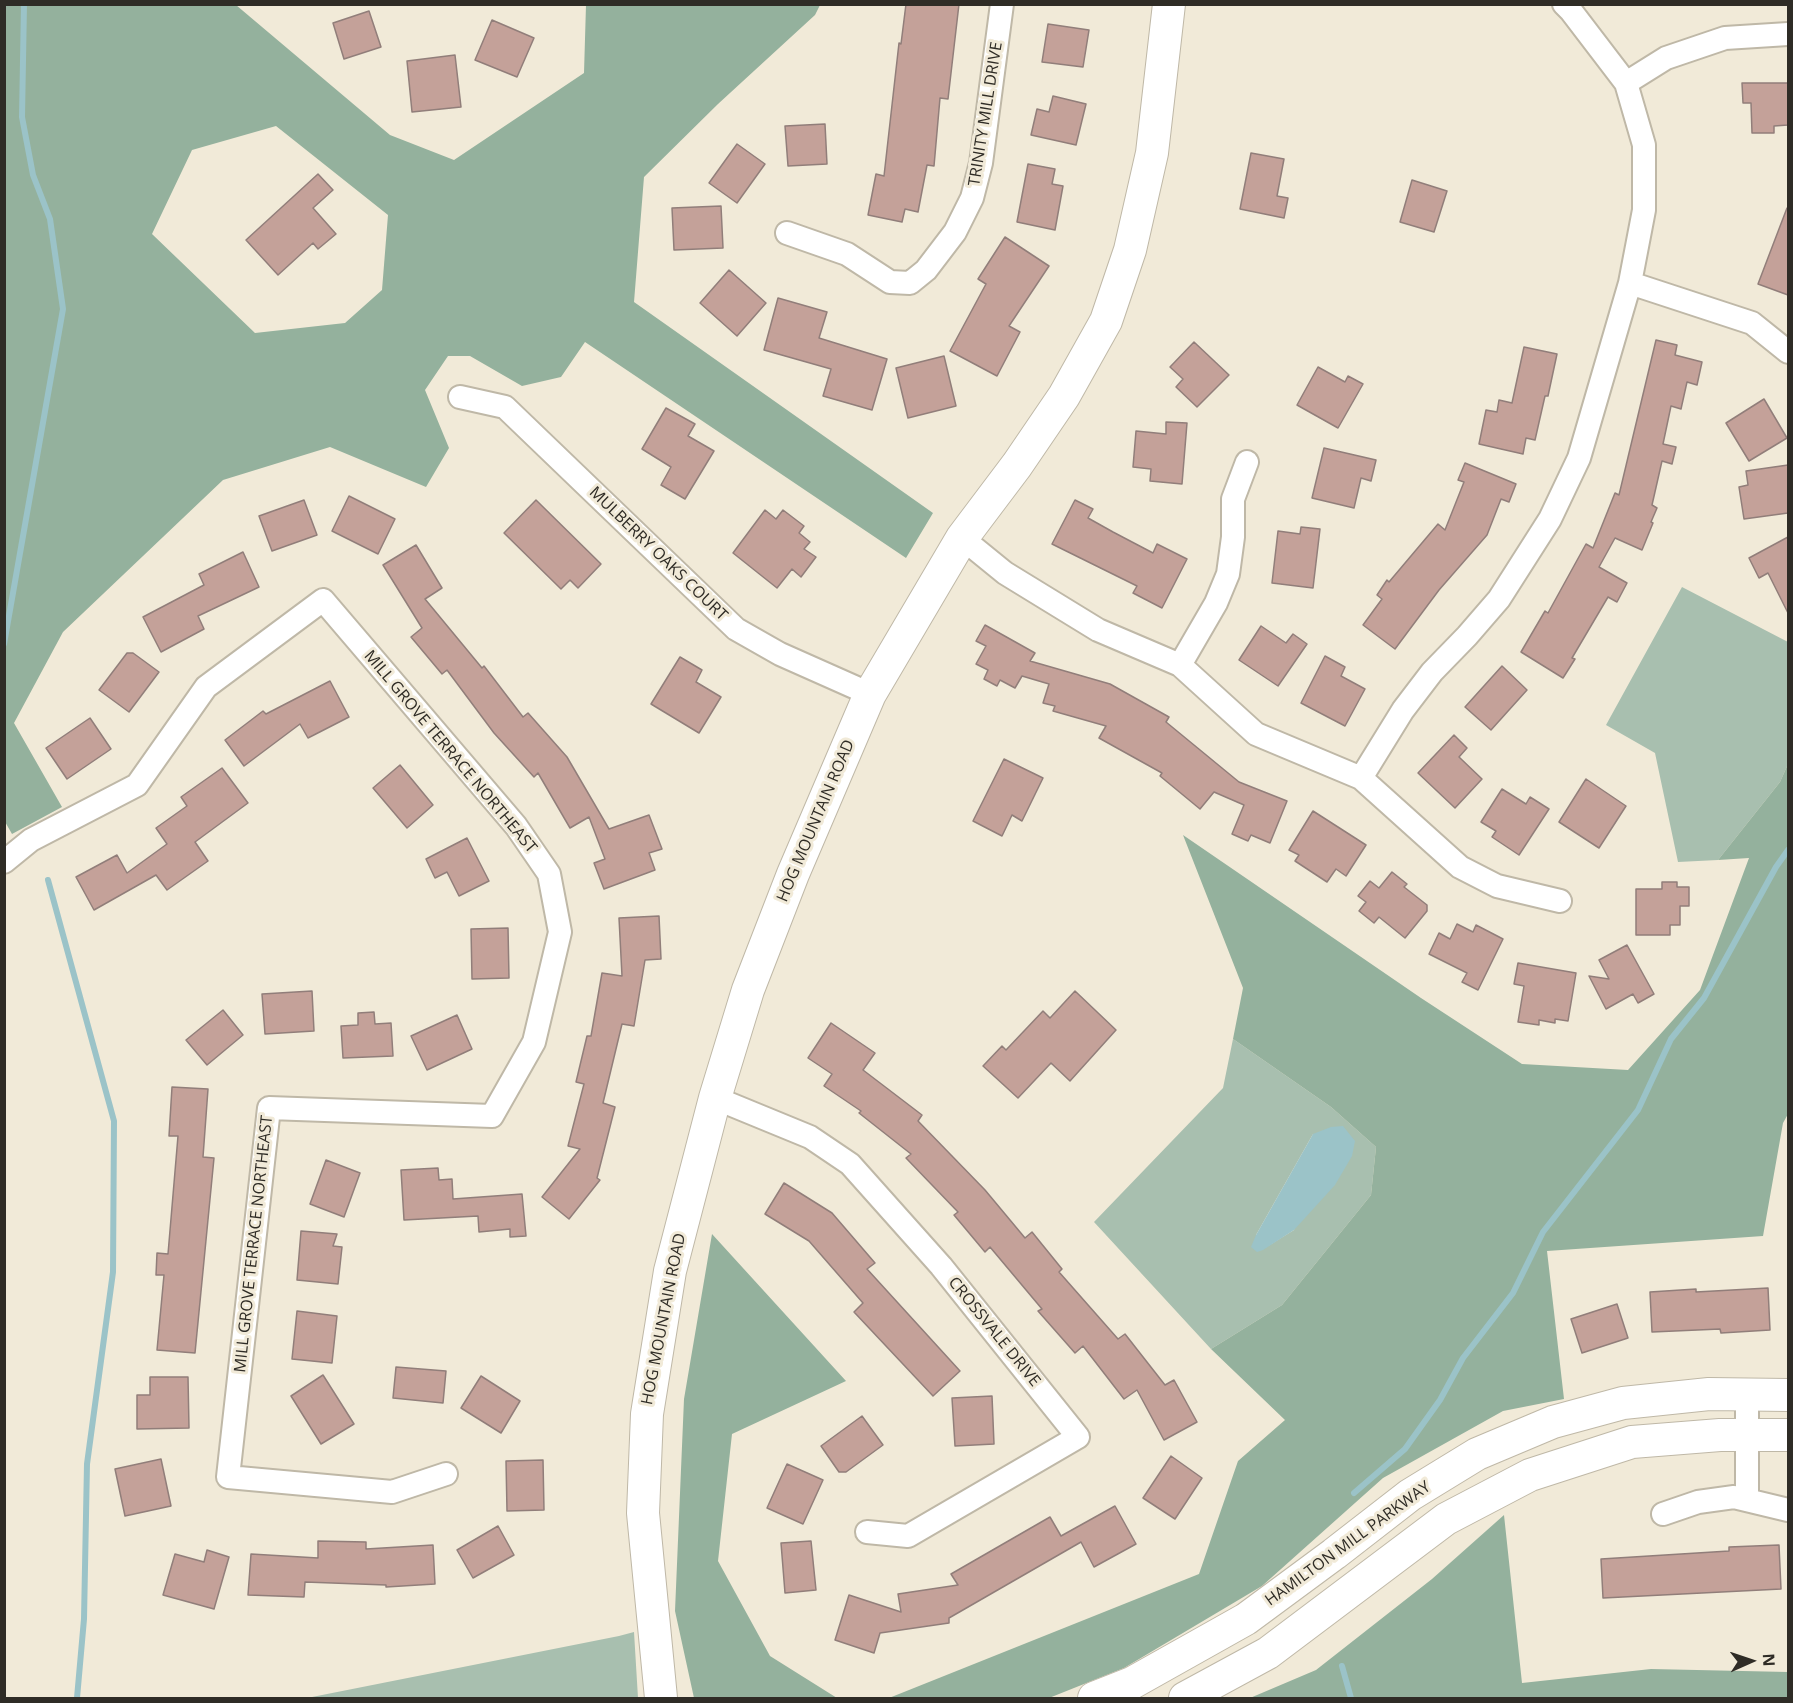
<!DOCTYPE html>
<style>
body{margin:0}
#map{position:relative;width:1793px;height:1703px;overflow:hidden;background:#f1ead8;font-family:"Open Sans",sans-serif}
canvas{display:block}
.frame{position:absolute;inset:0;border:6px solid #2f2c26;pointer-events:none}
.north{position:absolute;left:1721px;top:1631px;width:60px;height:60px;-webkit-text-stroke:4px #f1ead8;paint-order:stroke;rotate:87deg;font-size:16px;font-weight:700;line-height:24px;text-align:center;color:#2f2c26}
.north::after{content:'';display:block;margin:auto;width:21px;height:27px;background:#2f2c26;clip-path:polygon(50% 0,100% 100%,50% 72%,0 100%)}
</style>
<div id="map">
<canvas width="1793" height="1703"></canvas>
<div class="frame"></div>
<div class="north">N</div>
</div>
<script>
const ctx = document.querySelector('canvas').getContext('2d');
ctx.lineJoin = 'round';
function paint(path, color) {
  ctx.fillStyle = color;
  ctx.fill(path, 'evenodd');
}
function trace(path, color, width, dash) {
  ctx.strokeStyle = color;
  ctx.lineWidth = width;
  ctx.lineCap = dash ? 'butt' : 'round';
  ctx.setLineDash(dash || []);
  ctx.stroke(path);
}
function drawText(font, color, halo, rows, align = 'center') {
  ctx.font = font + ' "Open Sans",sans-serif';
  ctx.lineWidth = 6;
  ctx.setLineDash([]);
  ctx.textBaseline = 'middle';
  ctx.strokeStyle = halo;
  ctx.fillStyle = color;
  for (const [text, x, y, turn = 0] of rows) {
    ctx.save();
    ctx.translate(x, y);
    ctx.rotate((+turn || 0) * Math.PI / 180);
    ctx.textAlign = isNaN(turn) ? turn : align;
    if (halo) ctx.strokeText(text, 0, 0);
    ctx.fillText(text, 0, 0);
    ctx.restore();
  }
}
paint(new Path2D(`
 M 1682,587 L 1788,642 L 1788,764 L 1780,782 L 1718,860 L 1678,862 L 1655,753 L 1606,725 Z
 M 1233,1039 L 1331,1107 L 1376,1147 L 1371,1195 L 1282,1305 L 1211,1349 L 1094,1222 L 1223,1088 ZM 1313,1134 L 1294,1230 L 1268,1246 L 1256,1235 Z
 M 634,1632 L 638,1698 L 307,1698 L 619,1636 Z`), '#a8bfaf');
paint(new Path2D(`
 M 4,5 L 236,5 L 390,135 L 454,160 L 584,73 L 586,5 L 820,5 L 815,15 L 718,104 L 644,177 L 634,302 L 933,513 L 906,558 L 585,342 L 561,377 L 522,386 L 470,356 L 448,356 L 425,390 L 449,448 L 426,487 L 330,447 L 223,480 L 63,632 L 14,723 L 62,807 L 12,834 L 4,820 ZM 276,126 L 388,215 L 382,290 L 345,323 L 255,333 L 152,234 L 192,150 Z
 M 1788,764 L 1788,1114 L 1783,1123 L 1763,1236 L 1547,1251 L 1564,1399 L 1503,1411 L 1383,1478 L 1262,1586 L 1124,1668 L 1049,1698 L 889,1698 L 1199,1574 L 1238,1461 L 1285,1420 L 1211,1349 L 1282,1305 L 1371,1195 L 1376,1147 L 1331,1107 L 1233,1039 L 1243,988 L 1183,835 L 1421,998 L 1522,1064 L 1628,1070 L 1700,990 L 1749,858 L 1718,860 L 1780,782 Z
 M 712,1234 L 846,1381 L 732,1434 L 718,1561 L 770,1656 L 837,1698 L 694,1698 L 675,1611 L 684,1399 Z
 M 1504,1515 L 1522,1683 L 1651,1669 L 1788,1672 L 1788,1698 L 1250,1698 L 1316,1670 L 1432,1579 Z`), '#94b19d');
paint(new Path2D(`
 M 1343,1126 L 1355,1141 L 1352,1156 L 1335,1185 L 1294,1230 L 1263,1250 L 1257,1252 L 1251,1247 L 1256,1235 L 1313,1134 L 1331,1127 Z`), '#9bc3c8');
trace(new Path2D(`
 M 4,644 L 63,309 L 50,219 L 33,175 L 22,117 L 24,4
 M 48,880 L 114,1121 L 113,1272 L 87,1464 L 84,1619 L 77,1698
 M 1354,1493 L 1405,1449 L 1440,1400 L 1463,1358 L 1513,1293 L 1543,1232 L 1638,1110 L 1671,1039 L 1704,998 L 1776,867 L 1788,850
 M 1342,1666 L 1351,1698`), '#9bc3c8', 6);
const building = new Path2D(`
 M 906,4 L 959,4 L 948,99 L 940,98 L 934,166 L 927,165 L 918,212 L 905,209 L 902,222 L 868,215 L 876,174 L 884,176 L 899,43 L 901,44 Z
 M 369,11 L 381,47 L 344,59 L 333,23 Z
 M 492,20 L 534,38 L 517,77 L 475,60 Z
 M 1048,24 L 1089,30 L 1083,67 L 1042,62 Z
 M 455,55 L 461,107 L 412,112 L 407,61 Z
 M 1742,83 L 1788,83 L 1788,125 L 1774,126 L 1774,133 L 1752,133 L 1751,103 L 1743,103 Z
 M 1053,96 L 1086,104 L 1076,145 L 1031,135 L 1037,109 L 1049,112 Z
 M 825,124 L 827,164 L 788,166 L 785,126 Z
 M 737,144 L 765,164 L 737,203 L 709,183 Z
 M 1251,153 L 1284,159 L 1277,196 L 1288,198 L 1284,218 L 1240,209 Z
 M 1028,164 L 1055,169 L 1052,184 L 1063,186 L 1055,230 L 1017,222 Z
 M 318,174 L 333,190 L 313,208 L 336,234 L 318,249 L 313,243 L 278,275 L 246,240 Z
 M 1412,180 L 1447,191 L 1434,232 L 1400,222 Z
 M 721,206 L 723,248 L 674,250 L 672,208 Z
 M 1787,208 L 1788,208 L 1788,295 L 1758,284 Z
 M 1005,237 L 1049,266 L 1009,326 L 1020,332 L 997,376 L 950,351 L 986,284 L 978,279 Z
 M 729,270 L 766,303 L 737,336 L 700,303 Z
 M 778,298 L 827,312 L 819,338 L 887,359 L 872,410 L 823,396 L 831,369 L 764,350 Z
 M 1656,340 L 1677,345 L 1675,355 L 1702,362 L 1697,385 L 1687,382 L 1681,409 L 1671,406 L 1663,444 L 1676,447 L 1672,464 L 1662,461 L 1652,505 L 1657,508 L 1651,522 L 1653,523 L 1642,550 L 1615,538 L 1599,567 L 1627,583 L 1617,602 L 1608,597 L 1572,658 L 1575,659 L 1563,678 L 1521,652 L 1545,611 L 1548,613 L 1586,544 L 1593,548 L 1615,493 L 1619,495 Z
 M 1194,342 L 1229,375 L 1197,407 L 1176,387 L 1183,379 L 1170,367 Z
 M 1524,347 L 1557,354 L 1548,396 L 1545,396 L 1535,440 L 1526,438 L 1523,454 L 1479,444 L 1486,410 L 1497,412 L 1499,400 L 1512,403 Z
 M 944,356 L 956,406 L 908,418 L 896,368 Z
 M 1318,367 L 1345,382 L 1348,376 L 1363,384 L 1338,428 L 1297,405 Z
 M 1764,399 L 1787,438 L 1749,461 L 1726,423 Z
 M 666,408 L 695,424 L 688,436 L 714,451 L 685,499 L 661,485 L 671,467 L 642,449 Z
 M 1166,422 L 1187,423 L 1182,484 L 1150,481 L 1151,469 L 1133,467 L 1136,431 L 1166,434 Z
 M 1324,448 L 1376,460 L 1371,481 L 1361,478 L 1354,508 L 1312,498 Z
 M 1465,463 L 1516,484 L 1509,502 L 1501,499 L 1487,535 L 1439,590 L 1395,649 L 1363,625 L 1382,599 L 1377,595 L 1387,580 L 1389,582 L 1438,524 L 1445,530 L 1464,482 L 1458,480 Z
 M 1788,465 L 1788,513 L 1744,519 L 1739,487 L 1748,485 L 1746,471 Z
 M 349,496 L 395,519 L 378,554 L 332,531 Z
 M 304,500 L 317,535 L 272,551 L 259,516 Z
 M 536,500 L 601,564 L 578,588 L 570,580 L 561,589 L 504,533 Z
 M 1075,500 L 1093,509 L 1088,518 L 1113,532 L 1153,553 L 1157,544 L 1187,559 L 1162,608 L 1133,593 L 1137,586 L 1052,544 Z
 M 765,510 L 776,519 L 783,510 L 804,526 L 799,533 L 810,542 L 804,549 L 816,557 L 801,577 L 792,569 L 777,588 L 733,553 Z
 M 1301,527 L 1320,529 L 1313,588 L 1272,583 L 1278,531 L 1300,534 Z
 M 1788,537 L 1788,613 L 1768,573 L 1759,578 L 1749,558 Z
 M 416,545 L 442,588 L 425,599 L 482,668 L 484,666 L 523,717 L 528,713 L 567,757 L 609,829 L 649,815 L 662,849 L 649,853 L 655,870 L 604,889 L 594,863 L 605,859 L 589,817 L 570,828 L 538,773 L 534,777 L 494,733 L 447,670 L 442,674 L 411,637 L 422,628 L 383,565 Z
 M 243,552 L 259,587 L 198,616 L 204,629 L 161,652 L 143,617 L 204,585 L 199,574 Z
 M 985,625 L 1035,653 L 1030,661 L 1110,684 L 1169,717 L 1166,722 L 1239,782 L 1287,801 L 1270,843 L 1251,835 L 1248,841 L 1232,834 L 1244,805 L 1214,792 L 1200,809 L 1160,776 L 1162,773 L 1099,738 L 1106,726 L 1053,711 L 1055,706 L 1043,703 L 1049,684 L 1022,676 L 1015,688 L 1000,680 L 997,686 L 984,679 L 988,670 L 976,664 L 986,646 L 976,641 Z
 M 1261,626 L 1286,643 L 1293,634 L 1307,644 L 1278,686 L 1239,660 Z
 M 127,653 L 133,653 L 159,672 L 129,712 L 99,690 Z
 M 1325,656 L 1345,667 L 1341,676 L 1365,689 L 1345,726 L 1301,703 Z
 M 680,657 L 702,670 L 696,682 L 721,697 L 699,733 L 651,704 Z
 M 1502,666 L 1527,690 L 1491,730 L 1465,707 Z
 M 330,681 L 349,717 L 308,738 L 300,724 L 244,766 L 225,740 L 263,711 L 266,714 Z
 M 90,718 L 111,749 L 67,779 L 46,748 Z
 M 1454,735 L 1467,748 L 1459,757 L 1482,779 L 1455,808 L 1418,773 Z
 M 1004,759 L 1043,778 L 1022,821 L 1012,815 L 1002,836 L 973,821 Z
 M 400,765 L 433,805 L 407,828 L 373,788 Z
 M 222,768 L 248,803 L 195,842 L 208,861 L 167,890 L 156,875 L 94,910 L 76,877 L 117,855 L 127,873 L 167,844 L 156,828 L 187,806 L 181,797 Z
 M 1586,779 L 1626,806 L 1599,848 L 1559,822 Z
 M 1502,789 L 1526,804 L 1530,797 L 1549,809 L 1519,855 L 1492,837 L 1496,831 L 1481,822 Z
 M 1313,811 L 1366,845 L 1346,876 L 1336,869 L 1327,882 L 1295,861 L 1299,855 L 1289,850 Z
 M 467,838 L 489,881 L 459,896 L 447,872 L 435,878 L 426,859 Z
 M 1392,872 L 1407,884 L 1404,887 L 1427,905 L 1427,911 L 1405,938 L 1379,917 L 1374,923 L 1359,911 L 1366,902 L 1358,896 L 1370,881 L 1379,888 Z
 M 1662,882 L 1677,882 L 1677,887 L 1689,887 L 1689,906 L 1680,906 L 1680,925 L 1670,925 L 1670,935 L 1636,935 L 1636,889 L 1662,889 Z
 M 659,916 L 661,959 L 645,960 L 634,1026 L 622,1024 L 603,1103 L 615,1107 L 597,1178 L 600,1180 L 569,1219 L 542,1197 L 580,1149 L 568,1146 L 584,1084 L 576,1082 L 587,1036 L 591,1036 L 602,973 L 622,976 L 619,918 Z
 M 1457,924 L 1473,932 L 1476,925 L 1503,939 L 1478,990 L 1462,982 L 1467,973 L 1429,954 L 1439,933 L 1450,939 Z
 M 508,928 L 509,978 L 472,979 L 471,929 Z
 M 1627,945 L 1654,994 L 1638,1003 L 1633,994 L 1606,1009 L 1589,976 L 1609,979 L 1599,960 Z
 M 1518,963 L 1576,973 L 1568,1021 L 1555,1019 L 1555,1023 L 1539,1020 L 1539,1025 L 1518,1022 L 1524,986 L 1514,984 Z
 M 312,991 L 314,1031 L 265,1034 L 262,994 Z
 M 1075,991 L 1116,1030 L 1070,1081 L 1051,1063 L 1018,1098 L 983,1066 L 1002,1046 L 1006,1050 L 1043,1011 L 1050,1018 Z
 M 223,1010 L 243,1035 L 207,1065 L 186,1040 Z
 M 374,1012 L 375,1024 L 391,1023 L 393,1056 L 343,1058 L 341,1026 L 358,1025 L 358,1013 Z
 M 457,1015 L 472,1049 L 427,1070 L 411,1036 Z
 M 831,1023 L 875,1053 L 863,1070 L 922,1115 L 918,1121 L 985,1190 L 1025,1238 L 1032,1232 L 1062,1269 L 1059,1272 L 1118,1339 L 1125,1334 L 1165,1385 L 1174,1380 L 1197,1422 L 1164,1440 L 1137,1390 L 1124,1399 L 1083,1346 L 1075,1353 L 1038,1311 L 1042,1309 L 990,1247 L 985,1252 L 954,1215 L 958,1212 L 906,1158 L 911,1154 L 859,1113 L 861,1111 L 824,1086 L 832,1074 L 808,1058 Z
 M 172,1087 L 208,1089 L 203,1157 L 214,1158 L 195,1353 L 157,1350 L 164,1275 L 156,1275 L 157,1253 L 168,1254 L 178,1136 L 169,1136 Z
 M 326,1160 L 360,1173 L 344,1217 L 310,1204 Z
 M 438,1168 L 439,1180 L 452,1179 L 453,1199 L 522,1194 L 526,1236 L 510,1237 L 510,1229 L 479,1232 L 478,1216 L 404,1220 L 401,1170 Z
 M 784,1183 L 832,1213 L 875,1263 L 867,1269 L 960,1371 L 933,1396 L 854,1312 L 863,1303 L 809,1241 L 765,1214 Z
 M 301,1231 L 337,1234 L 333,1246 L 342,1247 L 338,1284 L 297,1280 Z
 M 1768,1288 L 1770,1330 L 1721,1333 L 1720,1329 L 1652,1332 L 1650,1292 L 1696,1289 L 1696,1292 Z
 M 1617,1304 L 1628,1338 L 1582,1353 L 1571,1319 Z
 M 297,1311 L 337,1316 L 332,1363 L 292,1359 Z
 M 396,1367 L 446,1371 L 443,1403 L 393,1398 Z
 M 323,1375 L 354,1424 L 321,1444 L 291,1396 Z
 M 481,1376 L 520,1401 L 501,1433 L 461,1408 Z
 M 150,1377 L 188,1377 L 189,1428 L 137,1429 L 137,1395 L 150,1395 Z
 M 992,1396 L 994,1444 L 955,1446 L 952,1398 Z
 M 862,1416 L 883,1445 L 846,1472 L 839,1472 L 821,1446 Z
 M 1171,1456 L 1202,1478 L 1175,1519 L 1143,1498 Z
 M 161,1459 L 171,1506 L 125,1516 L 115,1469 Z
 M 543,1460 L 544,1510 L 507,1511 L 506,1461 Z
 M 787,1464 L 823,1480 L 803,1524 L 767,1508 Z
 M 1115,1506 L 1136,1544 L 1094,1567 L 1081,1542 L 949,1618 L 949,1623 L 880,1633 L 874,1653 L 835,1640 L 849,1595 L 901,1612 L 898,1594 L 958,1585 L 951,1574 L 1050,1517 L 1061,1536 Z
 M 498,1526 L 514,1555 L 473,1578 L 457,1550 Z
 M 318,1541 L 366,1542 L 366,1549 L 433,1545 L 435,1584 L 386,1587 L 386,1585 L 305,1582 L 304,1597 L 248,1595 L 251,1554 L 318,1558 Z
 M 811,1541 L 816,1590 L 785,1593 L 781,1543 Z
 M 1779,1545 L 1781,1589 L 1603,1598 L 1601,1559 L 1729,1551 L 1729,1547 Z
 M 207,1550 L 229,1557 L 214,1609 L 163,1595 L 175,1554 L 204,1562 Z`);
paint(building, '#c4a199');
trace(building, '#917e7a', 1.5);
const street = new Path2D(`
 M 1564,4 L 1571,11 L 1626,83 L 1644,145 L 1644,210 L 1630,283
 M 1626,83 L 1666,58 L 1725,38 L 1788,34
 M 787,233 L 847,254 L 890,282 L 910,283 L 926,270 L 955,232 L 972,198 L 981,163 L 1002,4
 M 460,397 L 505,407 L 736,629 L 780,654 L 870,694
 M 962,538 L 1005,573 L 1098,630 L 1180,665 L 1256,734 L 1361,778 L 1460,867 L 1497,886 L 1560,901
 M 1180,665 L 1216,603 L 1228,574 L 1233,537 L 1233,499 L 1247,462
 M 1361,778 L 1403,710 L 1432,672 L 1467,636 L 1499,599 L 1550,519 L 1579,458 L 1630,283 L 1752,323 L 1788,352
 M 4,862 L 31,840 L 137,785 L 206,687 L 323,600 L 516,826 L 549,874 L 560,932 L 534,1042 L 492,1116 L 269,1108 L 228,1477 L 392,1492 L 446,1474
 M 715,1098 L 810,1137 L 850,1164 L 941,1266 L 1078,1437 L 908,1536 L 867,1532
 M 1747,1394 L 1747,1500
 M 1663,1514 L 1698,1502 L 1734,1497 L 1788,1510`);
const secondary = new Path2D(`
 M 661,1698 L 643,1513 L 647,1414 L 670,1271 L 715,1098 L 748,990 L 793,874 L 870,694 L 962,538 L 1017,465 L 1064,396 L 1106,321 L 1130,250 L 1152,153 L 1169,4
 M 1094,1698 L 1132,1683 L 1246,1619 L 1334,1554 L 1410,1495 L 1477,1454 L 1553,1422 L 1623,1403 L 1709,1394 L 1788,1395
 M 1185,1698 L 1268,1653 L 1446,1519 L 1530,1475 L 1632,1442 L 1720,1435 L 1788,1435`);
trace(street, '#bfb8a7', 26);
trace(secondary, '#bfb8a7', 34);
trace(street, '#fff', 22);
trace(secondary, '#fff', 32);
drawText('16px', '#2f2c26', '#f1ead8', [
 ["TRINITY MILL DRIVE",986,114,-81],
 ["MULBERRY OAKS COURT",658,554,44],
 ["MILL GROVE TERRACE NORTHEAST",450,752,50],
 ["HOG MOUNTAIN ROAD",816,821,-67],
 ["MILL GROVE TERRACE NORTHEAST",254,1244,-84],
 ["HOG MOUNTAIN ROAD",664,1319,-79],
 ["CROSSVALE DRIVE",994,1332,51],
 ["HAMILTON MILL PARKWAY",1348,1544,-36]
]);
</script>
